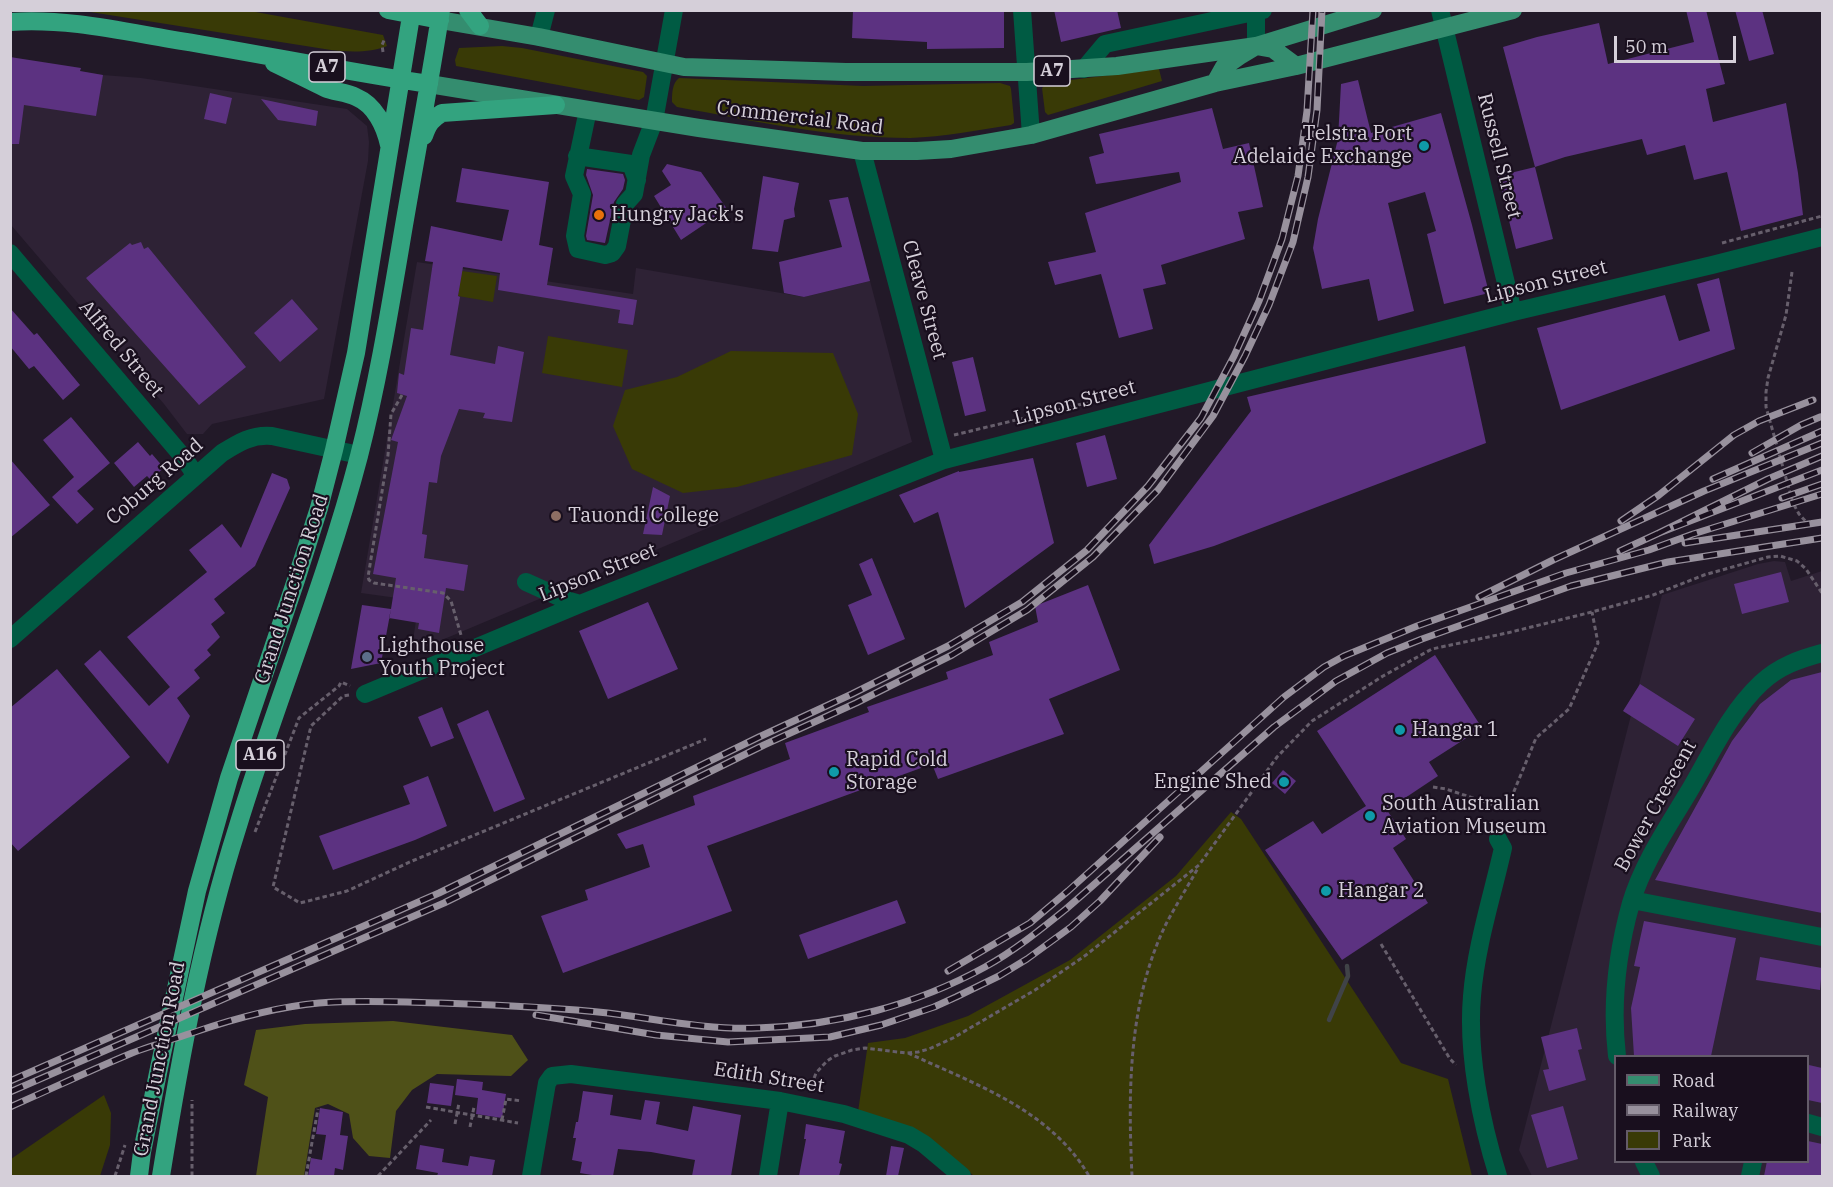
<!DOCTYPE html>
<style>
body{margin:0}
#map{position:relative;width:1833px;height:1187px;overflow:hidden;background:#221928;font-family:"IBM Plex Serif",serif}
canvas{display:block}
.frame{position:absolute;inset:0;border:12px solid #d5cfd9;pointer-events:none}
.legend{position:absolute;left:1614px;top:1055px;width:195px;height:108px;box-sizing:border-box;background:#190f1e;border:2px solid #645c69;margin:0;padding:8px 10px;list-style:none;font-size:18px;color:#d5cfd9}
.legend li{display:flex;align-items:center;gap:12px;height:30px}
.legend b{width:30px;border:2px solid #645c69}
.scale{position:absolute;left:1614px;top:36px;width:122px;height:27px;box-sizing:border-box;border:3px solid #d5cfd9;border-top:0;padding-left:8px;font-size:18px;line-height:21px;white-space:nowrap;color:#d5cfd9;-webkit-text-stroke:4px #190f1e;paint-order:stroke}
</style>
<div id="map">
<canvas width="1833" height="1187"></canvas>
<div class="frame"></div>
<ul class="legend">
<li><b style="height:8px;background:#348d6f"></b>Road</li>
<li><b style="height:8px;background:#98919d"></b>Railway</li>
<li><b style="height:16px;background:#393a06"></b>Park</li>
</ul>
<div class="scale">50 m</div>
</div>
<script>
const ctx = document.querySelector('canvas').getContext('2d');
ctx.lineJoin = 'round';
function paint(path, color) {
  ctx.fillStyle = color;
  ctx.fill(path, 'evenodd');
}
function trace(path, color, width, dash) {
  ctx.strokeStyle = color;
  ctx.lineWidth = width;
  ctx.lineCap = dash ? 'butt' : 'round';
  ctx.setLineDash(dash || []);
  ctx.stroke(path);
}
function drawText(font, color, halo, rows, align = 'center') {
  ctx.font = font + ' "IBM Plex Serif",serif';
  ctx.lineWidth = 4.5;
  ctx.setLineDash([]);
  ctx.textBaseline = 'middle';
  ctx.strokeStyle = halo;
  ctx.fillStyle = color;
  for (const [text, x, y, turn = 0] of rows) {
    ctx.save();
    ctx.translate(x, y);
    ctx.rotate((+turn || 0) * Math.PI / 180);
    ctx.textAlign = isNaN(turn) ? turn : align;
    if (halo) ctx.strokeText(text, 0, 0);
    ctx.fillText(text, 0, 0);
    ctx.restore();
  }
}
paint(new Path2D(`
 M 10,61 L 103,75 L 141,78 L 347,109 L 367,126 L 369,142 L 368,161 L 324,399 L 212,424 L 203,434 L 187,434 L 164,404 L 11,225 Z
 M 417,262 L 633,294 L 636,268 L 804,297 L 870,281 L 912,442 L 411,653 L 419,601 L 361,593 Z
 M 1774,561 L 1785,562 L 1791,581 L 1822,571 L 1822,1176 L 1532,1176 L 1519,1150 L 1662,595 L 1758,564 ZM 1616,1056 L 1808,1056 L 1808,1162 L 1616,1162 Z`), '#2e2235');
paint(new Path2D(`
 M 84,11 L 250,11 L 383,35 L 387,46 C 371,53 348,52 331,50 Z
 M 502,46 L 522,48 L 643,72 L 647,76 L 644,97 L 639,100 L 456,66 L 455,60 L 459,48 Z
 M 1159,69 L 1162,81 L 1048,115 L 1045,112 L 1042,88 L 1047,83 Z
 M 679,78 L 863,86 L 1000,83 L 1010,86 L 1011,89 L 1014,120 L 1014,123 L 1011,125 C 978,130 944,137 910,138 C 832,138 754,121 677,107 L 672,102 C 672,94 672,83 679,78 Z
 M 462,271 L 497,276 L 493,302 L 458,296 Z
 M 548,336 L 628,350 L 622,387 L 542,373 Z
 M 731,351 L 833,353 L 858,414 L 852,455 L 737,487 L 683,493 L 632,469 L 613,426 L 625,390 L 677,377 Z
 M 1231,812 L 1241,819 L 1401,1063 L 1448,1079 L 1472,1176 L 974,1176 L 930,1139 L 858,1112 L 868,1043 L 905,1038 L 968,1016 L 1070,960 L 1176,876 Z
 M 104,1095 L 111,1113 L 110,1145 L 100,1176 L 11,1176 L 11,1159 Z`), '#393a06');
paint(new Path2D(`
 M 393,1021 L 512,1035 L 528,1060 L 511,1076 L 437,1074 L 412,1090 L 396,1111 L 390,1158 L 369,1156 L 353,1138 L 349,1114 L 328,1104 L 315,1108 L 304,1176 L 256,1176 L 268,1097 L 244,1085 L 256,1030 L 305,1024 Z`), '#4f5118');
trace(new Path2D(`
 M 1329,1020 L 1348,976 L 1347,966`), '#404347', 4.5);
paint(new Path2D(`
 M 853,10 L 926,10 L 926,12 L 1004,10 L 1004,48 L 927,49 L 927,42 L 852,38 Z
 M 1054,10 L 1117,10 L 1121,28 L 1061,42 Z
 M 1686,10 L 1706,10 L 1725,84 L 1706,89 L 1713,122 L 1786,103 L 1798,173 L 1803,215 L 1741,231 L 1727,172 L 1694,180 L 1685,145 L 1647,155 L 1642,139 L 1565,157 L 1535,167 L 1503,47 L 1537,37 L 1599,23 L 1608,64 L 1694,42 Z
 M 1735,10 L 1762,10 L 1774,54 L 1749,61 Z
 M 10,57 L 81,68 L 80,71 L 103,75 L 96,116 L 24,105 L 19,144 L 10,144 Z
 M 1358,80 L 1371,133 L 1441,113 L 1472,225 L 1489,293 L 1444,304 L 1427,234 L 1436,231 L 1425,192 L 1388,203 L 1414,311 L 1378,321 L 1369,279 L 1322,289 L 1313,248 L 1318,219 L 1338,139 L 1341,84 Z
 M 210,93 L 232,98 L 226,124 L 204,119 Z
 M 261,99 L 318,111 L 316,126 L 278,120 Z
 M 1212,108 L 1223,149 L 1249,143 L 1263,207 L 1238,212 L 1245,239 L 1161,265 L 1166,284 L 1143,289 L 1153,329 L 1119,338 L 1101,274 L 1055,285 L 1048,262 L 1096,252 L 1085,213 L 1181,182 L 1179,172 L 1096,184 L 1089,157 L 1104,153 L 1099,134 Z
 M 667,164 L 701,172 L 727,209 L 681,240 L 654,196 L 671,185 L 662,171 Z
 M 1535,167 L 1553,239 L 1516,249 L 1498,176 Z
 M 462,168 L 549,182 L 539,245 L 553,248 L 547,285 L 637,300 L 633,325 L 618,323 L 620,310 L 498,290 L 500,273 L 463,267 L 458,296 L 460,297 L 450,355 L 495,364 L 498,346 L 524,352 L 512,422 L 483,418 L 485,413 L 459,409 L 441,456 L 437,483 L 429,482 L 422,534 L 427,535 L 424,558 L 468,565 L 464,591 L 446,588 L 439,633 L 418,629 L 419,623 L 389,618 L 391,609 L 381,663 L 351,669 L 362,605 L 391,609 L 396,578 L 373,574 L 398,442 L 391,440 L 407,396 L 397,393 L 399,373 L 404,375 L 411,328 L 423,330 L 433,262 L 425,261 L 431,226 L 502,241 L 509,210 L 456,202 Z
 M 587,169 L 623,174 L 625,180 L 623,189 L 614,202 L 605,243 L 587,240 L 586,236 L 593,195 L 586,175 Z
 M 763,176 L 799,183 L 794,209 L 795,217 L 784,220 L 778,252 L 752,249 Z
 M 848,197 L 870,281 L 804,297 L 784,293 L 779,262 L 842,247 L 829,200 Z
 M 141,242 L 144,249 L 148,247 L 246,367 L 199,405 L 86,278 L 130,243 L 132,245 Z
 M 1719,278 L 1735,349 L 1561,410 L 1537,328 L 1665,295 L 1679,341 L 1710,331 L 1697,284 Z
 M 292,299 L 318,329 L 280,362 L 254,333 Z
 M 10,308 L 34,335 L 37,333 L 80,385 L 63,400 L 34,366 L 29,369 L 10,346 Z
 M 1465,346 L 1486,443 L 1214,546 L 1154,564 L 1149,545 L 1251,411 L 1247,397 Z
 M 973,357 L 986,411 L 965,416 L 952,362 Z
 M 71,417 L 110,463 L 77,491 L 94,509 L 77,524 L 52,497 L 74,477 L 43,440 Z
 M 1105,435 L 1117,479 L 1087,487 L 1076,443 Z
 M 138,442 L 150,456 L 152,454 L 164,468 L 150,479 L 147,476 L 134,487 L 114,463 Z
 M 1033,458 L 1054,543 L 965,608 L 938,512 L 914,523 L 899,495 L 959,471 L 959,472 Z
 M 10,459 L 50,505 L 10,538 Z
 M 272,473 L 287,479 L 290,488 L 255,566 L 214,599 L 225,613 L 211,624 L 220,637 L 207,650 L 211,655 L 194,670 L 200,678 L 177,698 L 190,716 L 168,764 L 84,664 L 100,650 L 149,706 L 170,687 L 127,637 L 207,572 L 189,550 L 222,524 L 241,548 Z
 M 653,487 L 670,496 L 662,535 L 643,534 Z
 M 872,558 L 905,639 L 868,655 L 848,605 L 872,595 L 859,564 Z
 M 1781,572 L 1789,602 L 1742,614 L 1734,584 Z
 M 1088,585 L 1120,670 L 1049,699 L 1064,734 L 938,779 L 932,764 L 707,846 L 732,911 L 563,973 L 541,916 L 588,900 L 585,890 L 650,867 L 643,844 L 626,849 L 617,834 L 695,805 L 693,796 L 790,759 L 785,743 L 869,712 L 867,707 L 948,679 L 946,672 L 993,655 L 989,642 L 1038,622 L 1035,606 Z
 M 648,602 L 678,669 L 608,699 L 579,631 Z
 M 1435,655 L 1482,728 L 1429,762 L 1438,776 L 1387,810 L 1406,839 L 1393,848 L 1428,903 L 1342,960 L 1265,850 L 1313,821 L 1322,834 L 1366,806 L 1317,731 Z
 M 57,669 L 130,757 L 18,851 L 10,842 L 10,708 Z
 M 1822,672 L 1822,913 L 1655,880 L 1732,741 L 1760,704 L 1791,680 Z
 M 1640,684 L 1695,719 L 1678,746 L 1623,711 Z
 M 442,707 L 454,738 L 431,747 L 418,717 Z
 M 488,710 L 525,799 L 494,812 L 457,724 Z
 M 1283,770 L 1296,781 L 1285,794 L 1272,783 Z
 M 428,776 L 447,826 L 415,840 L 333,870 L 319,836 L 410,804 L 403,786 Z
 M 897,900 L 906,923 L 808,959 L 799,935 Z
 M 1644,921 L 1736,938 L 1711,1056 L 1634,1056 L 1631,1008 L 1640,967 L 1634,966 Z
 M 1760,957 L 1822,968 L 1820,990 L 1756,980 Z
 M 1577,1028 L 1582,1049 L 1578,1050 L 1586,1080 L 1549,1091 L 1543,1070 L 1549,1069 L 1541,1037 Z
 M 1809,1065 L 1822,1068 L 1822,1103 L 1808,1100 Z
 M 457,1079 L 483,1082 L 482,1090 L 506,1094 L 502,1118 L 476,1114 L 478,1098 L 455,1095 Z
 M 430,1083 L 454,1086 L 451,1106 L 427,1103 Z
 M 583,1091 L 613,1095 L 610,1115 L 641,1120 L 645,1100 L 660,1102 L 656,1124 L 688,1131 L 693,1106 L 741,1115 L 731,1176 L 692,1176 L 695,1160 L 651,1152 L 618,1149 L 613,1176 L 598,1176 L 580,1173 L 582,1162 L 572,1160 L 576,1138 L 573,1138 L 576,1122 L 578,1122 Z
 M 1563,1106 L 1578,1159 L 1547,1168 L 1531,1115 Z
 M 320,1108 L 343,1112 L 340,1135 L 348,1136 L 343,1170 L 335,1168 L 334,1176 L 308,1176 L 311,1158 L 322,1160 L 326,1135 L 316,1134 Z
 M 806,1124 L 845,1131 L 839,1163 L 842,1164 L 839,1176 L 799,1176 L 806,1139 L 804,1139 Z
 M 1808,1141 L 1822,1144 L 1822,1176 L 1764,1176 L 1767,1161 L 1808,1161 Z
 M 420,1145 L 444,1149 L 442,1162 L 468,1166 L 470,1156 L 495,1160 L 492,1176 L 437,1176 L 438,1173 L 416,1169 Z
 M 891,1146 L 904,1148 L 898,1176 L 886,1176 Z`), '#5c3281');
trace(new Path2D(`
 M 383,52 L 382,45 L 385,38
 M 1722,243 L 1822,216
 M 1792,272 L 1786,315 L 1768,378 L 1766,392 L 1766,407 L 1793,503 L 1799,514 L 1808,524
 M 402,395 L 391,414 L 388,455 L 368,577 L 369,580 L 374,583 L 443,593 L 451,601 L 461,635
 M 954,435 L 1132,392
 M 349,695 L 343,696 L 311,726 L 273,887 L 300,903 L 347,891 L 412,861 L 706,739
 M 1433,787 L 1446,789 L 1494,805 L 1510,801 L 1536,738 L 1569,709 L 1598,643 L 1592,612
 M 255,832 L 299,718 L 339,686 L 341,682 L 350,686
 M 1381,944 L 1450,1059 L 1456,1065
 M 908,1053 C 974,1084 1050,1109 1089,1176
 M 809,1092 L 816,1073 L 827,1061 L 835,1056 L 852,1050 L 865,1048 L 906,1053 L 918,1052 L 929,1049 L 953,1038 L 1035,990 L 1086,955 L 1199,865 L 1277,757 L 1312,721 L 1383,676 L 1432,649 L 1507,633 L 1592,612 L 1653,595 L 1704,575 L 1768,557 L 1780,556 L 1797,561 L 1806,569 L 1822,593
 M 426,1107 L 518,1123
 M 502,1120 L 506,1099 L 522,1101
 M 455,1124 L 459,1103
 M 470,1127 L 474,1107
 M 115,1176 L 125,1145
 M 192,1176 L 192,1100
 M 306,1176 L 318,1109
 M 378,1176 L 431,1120
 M 1132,1176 C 1128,1092 1128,1002 1166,924 C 1176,905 1188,886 1198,868`), '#675f6c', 3, [4.5, 3]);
trace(new Path2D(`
 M 1022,10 L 1031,135
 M 1256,10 L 1256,46
 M 1440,10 L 1513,312
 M 539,37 L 546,10
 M 1084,69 L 1105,44 L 1263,10
 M 588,110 L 574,176 L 582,194 L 575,236 L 578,249 L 605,255 L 612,253 L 617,246 L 625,204 L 634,194 L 641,155 L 654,121 L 674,10
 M 862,151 L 944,460
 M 577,156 L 631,164 L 637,180
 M 10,253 L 184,458 L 196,476
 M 526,582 L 566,600 L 580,604
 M 10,639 L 222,453 C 238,443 252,434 272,436 L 359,455
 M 365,694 L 580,604 L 944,460 L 1513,312 L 1712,265 L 1822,237
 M 1632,900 L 1822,937
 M 1617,1056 C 1611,1005 1617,953 1631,903 C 1643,863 1667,828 1688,793 C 1710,756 1729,713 1761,683 C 1779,666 1800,659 1822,653
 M 1808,1123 L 1822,1127
 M 1644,1162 L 1651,1176
 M 531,1176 L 547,1083 L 552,1076 L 571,1074 L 780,1101 L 844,1114 L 909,1135 L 924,1144 L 962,1176
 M 768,1176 L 780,1101
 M 1498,1176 C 1481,1122 1467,1053 1472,996 C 1476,946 1492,897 1503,848 L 1498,839
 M 1750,1176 L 1753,1162`), '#005b43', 18);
trace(new Path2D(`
 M 440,20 L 539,37 L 684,67 L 846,72 L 1027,72 L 1117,66 L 1256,46 L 1373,10
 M 1215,83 L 1224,67 L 1241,55 L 1256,46 L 1273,49 L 1296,66
 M 429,84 L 699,128 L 862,151 L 917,151 L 951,149 L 1031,135 L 1215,83 L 1296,66 L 1513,10`), '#348d6f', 18);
trace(new Path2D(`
 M 388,10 L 440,20
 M 468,10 L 480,26
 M 10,22 C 63,18 117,30 169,39 C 256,53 342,71 429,84
 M 274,63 C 291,71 308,80 325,88 C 334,92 346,92 356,97 C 375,105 385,126 389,145
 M 424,136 C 428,124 432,119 442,113 L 556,105
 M 139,1176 L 142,1152 L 159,1068 L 197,891 L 229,778 L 296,580 L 319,508 L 334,450 L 356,353 L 412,10
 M 161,1176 C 180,1059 201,942 237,829 C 275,704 326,582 359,456 C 377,386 389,314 401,243 C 414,165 429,88 441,10`), '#33a37f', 18);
const rail = new Path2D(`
 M 1752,453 L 1801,425 L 1820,417
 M 1822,456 L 1768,479 L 1659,533 L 1822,470
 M 1713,479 L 1822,431
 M 1782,498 L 1822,484
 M 1621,521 L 1659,495 L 1734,435 L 1759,421 L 1813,400
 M 1685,543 L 1822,522
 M 1620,551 L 1659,533
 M 1479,597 L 1553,560 L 1704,491 L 1822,443
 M 948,971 L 1030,923 L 1068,891 L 1284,697 L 1324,667 L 1344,656 L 1417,626 L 1566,573 L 1649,550 L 1693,534 L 1822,494
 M 536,1015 L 656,1035 L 728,1042 L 830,1037 L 881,1025 L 934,1007 L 956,997 L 999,976 L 1027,959 L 1071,927 L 1100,901 L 1160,837
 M 10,1081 L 439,893 L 759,737 L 852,694 L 948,646 L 1022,602 L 1087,550 L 1148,486 L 1201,418 L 1234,356 L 1259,301 L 1282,239 L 1298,176 L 1307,111 L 1313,10
 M 10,1092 L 444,903 L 764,745 L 856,703 L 952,655 L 1027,610 L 1093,557 L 1158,490 L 1213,416 L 1245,356 L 1269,305 L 1293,242 L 1308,177 L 1317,110 L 1322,10
 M 10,1107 C 51,1089 91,1070 132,1053 C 153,1045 174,1039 195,1032 C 236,1018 276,1007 319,1003 C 360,1000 401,1002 441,1003 C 497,1005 552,1007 608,1013 C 657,1019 706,1030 757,1028 C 836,1026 916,1005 985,967 C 1014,951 1040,930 1066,909 L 1274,727 L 1336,681 L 1387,653 L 1422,639 L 1571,586 L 1668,562 L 1822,538`);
trace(rail, '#98919d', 7);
trace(rail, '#190f1e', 4.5, [14]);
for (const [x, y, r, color] of [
 [1424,146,6,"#0f9aa8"],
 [599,215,6,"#e8710a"],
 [556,516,6,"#8d6e63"],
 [367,657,6,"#5c6f8a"],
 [1400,730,6,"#0f9aa8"],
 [834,772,6,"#0f9aa8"],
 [1284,782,6,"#0f9aa8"],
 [1370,816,6,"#0f9aa8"],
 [1326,891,6,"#0f9aa8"]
]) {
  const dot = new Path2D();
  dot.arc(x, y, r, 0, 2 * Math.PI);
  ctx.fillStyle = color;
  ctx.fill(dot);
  trace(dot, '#190f1e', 2);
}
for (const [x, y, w] of [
 [327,67,36],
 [1052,71,36],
 [260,755,48]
]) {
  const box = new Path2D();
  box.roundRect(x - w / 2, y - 15, w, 30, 4.5);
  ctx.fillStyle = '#190f1e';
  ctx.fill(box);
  trace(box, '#d5cfd9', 1.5);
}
drawText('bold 18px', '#d5cfd9', null, [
 ["A7",327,67],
 ["A7",1052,71],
 ["A16",260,755]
]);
drawText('20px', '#d5cfd9', '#190f1e', [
 ["Commercial Road",800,118,7],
 ["Russell Street",1499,156,76],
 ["Lipson Street",1546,282,-14],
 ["Cleave Street",924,300,75],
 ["Alfred Street",121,349,50],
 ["Lipson Street",1075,403,-15],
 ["Coburg Road",155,482,-41],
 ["Lipson Street",598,573,-22],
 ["Grand Junction Road",292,589,-72],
 ["Bower Crescent",1656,806,-61],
 ["Grand Junction Road",160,1059,-79],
 ["Edith Street",769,1078,9]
]);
drawText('20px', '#d5cfd9', '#190f1e', [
 ["Telstra Port",1412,134,"right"],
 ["Adelaide Exchange",1412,157,"right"],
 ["Hungry Jack's",611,215],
 ["Tauondi College",568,516],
 ["Lighthouse",379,646],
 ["Youth Project",379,669],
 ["Hangar 1",1412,730],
 ["Rapid Cold",846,760],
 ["Storage",846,783],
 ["Engine Shed",1272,782,"right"],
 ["South Australian",1382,804],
 ["Aviation Museum",1382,827],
 ["Hangar 2",1338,891]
], 'left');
</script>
